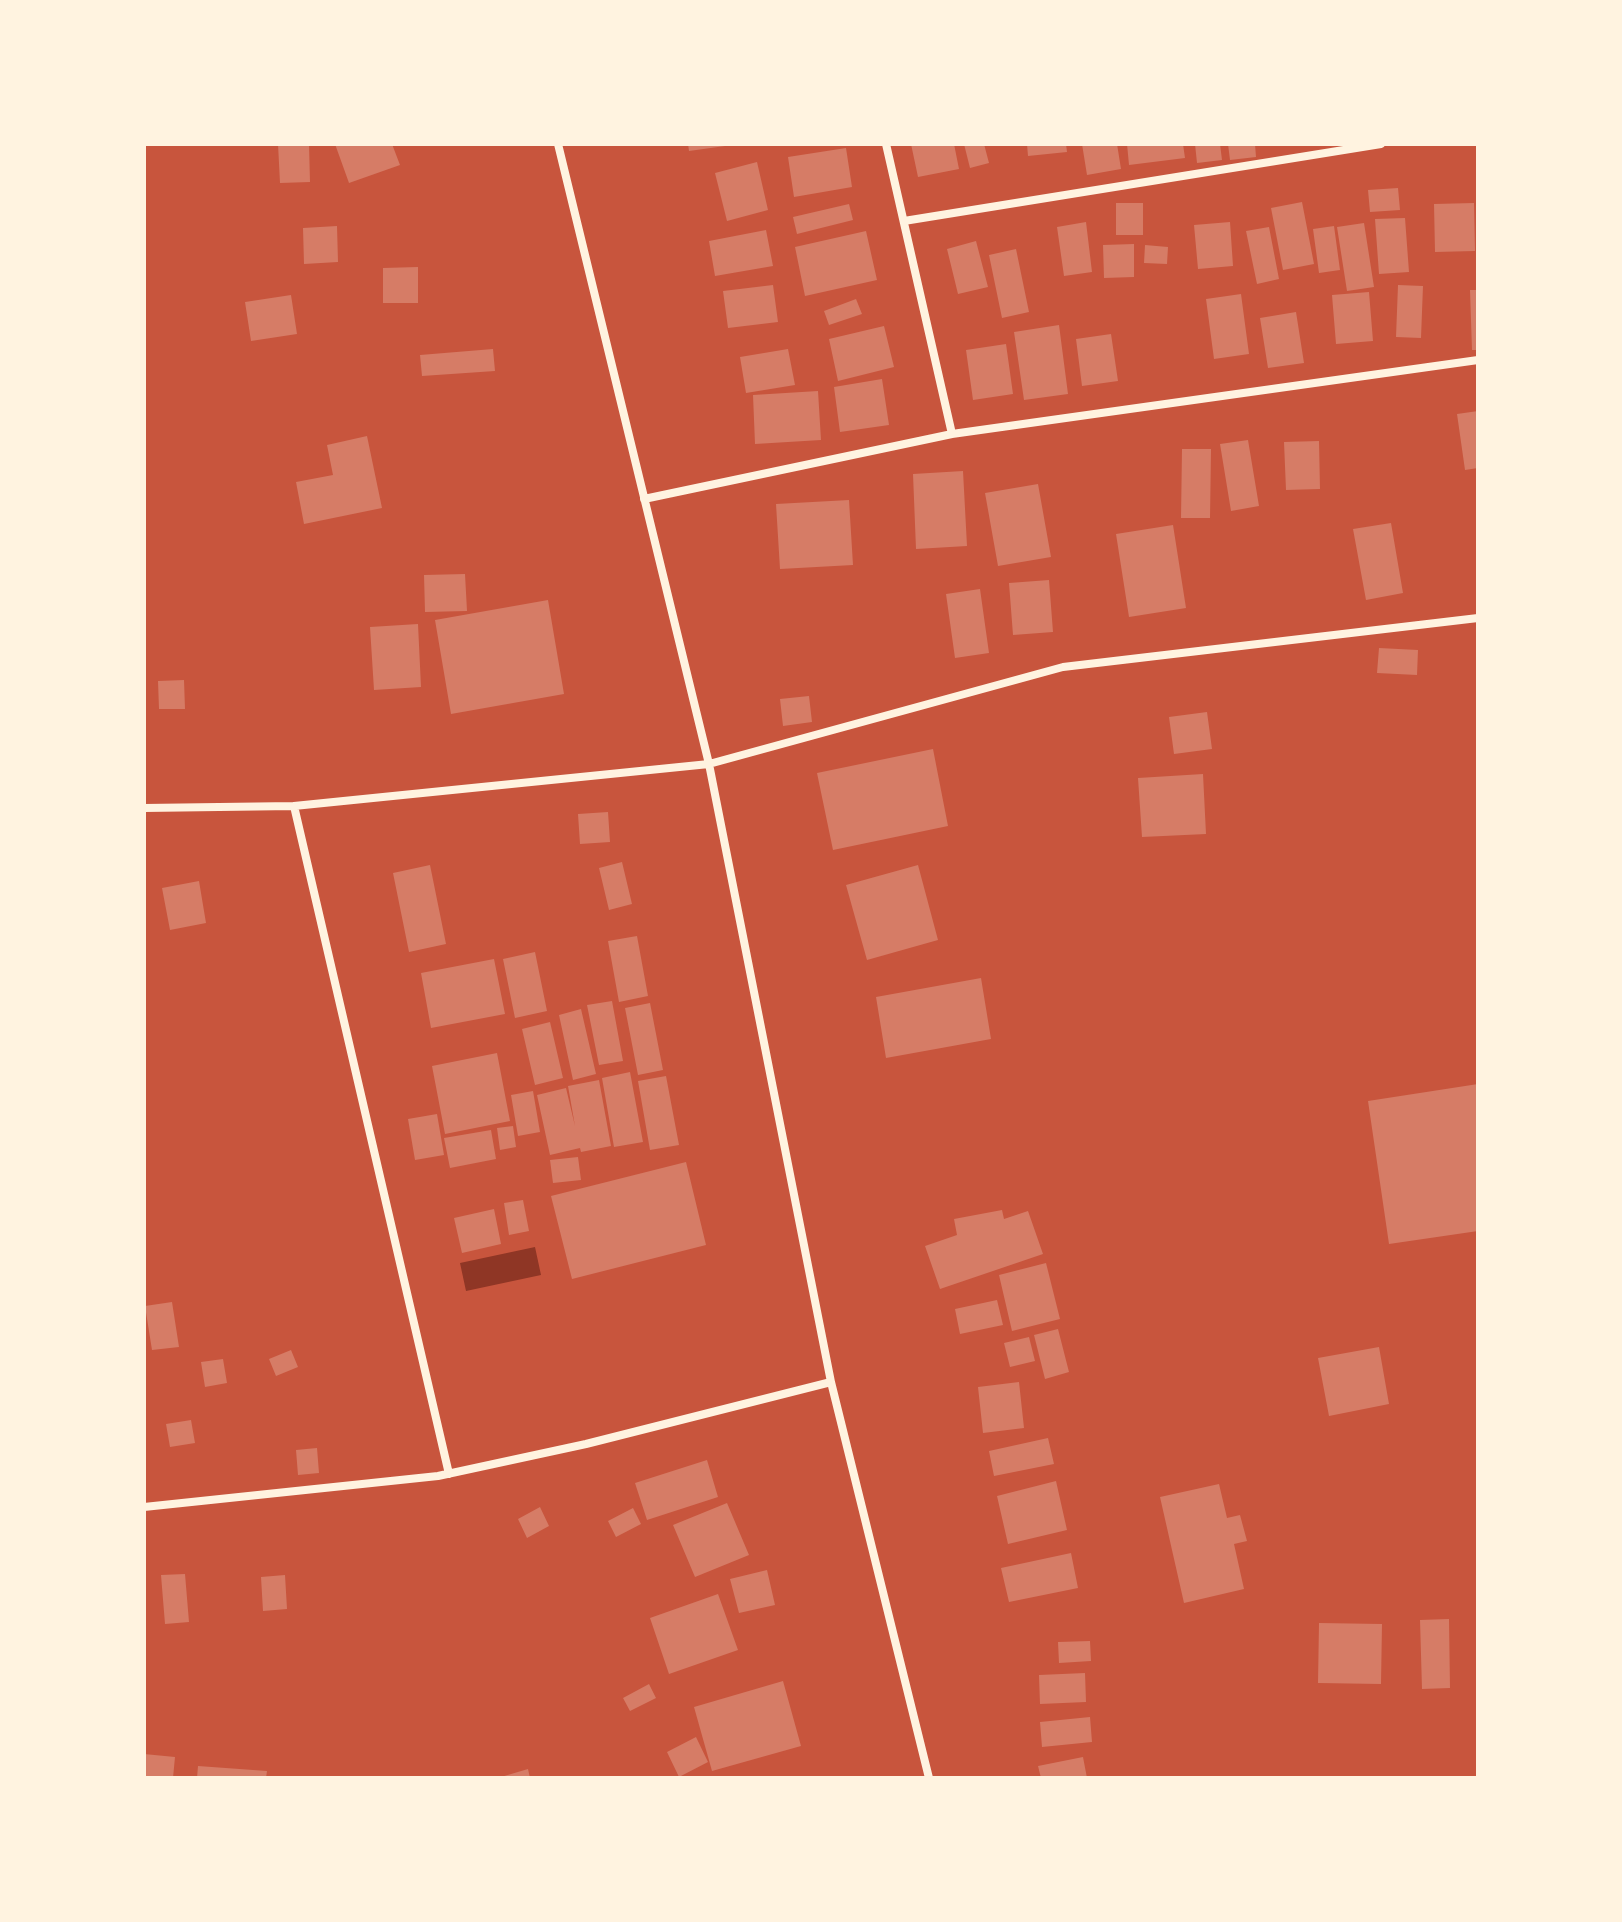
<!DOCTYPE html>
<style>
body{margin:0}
#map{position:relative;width:1622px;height:1922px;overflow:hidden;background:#c8553d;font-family:Spectral,serif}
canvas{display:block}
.frame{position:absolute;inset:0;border:146px solid #fff3e0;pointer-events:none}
</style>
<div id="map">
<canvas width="1622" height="1922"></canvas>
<div class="frame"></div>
</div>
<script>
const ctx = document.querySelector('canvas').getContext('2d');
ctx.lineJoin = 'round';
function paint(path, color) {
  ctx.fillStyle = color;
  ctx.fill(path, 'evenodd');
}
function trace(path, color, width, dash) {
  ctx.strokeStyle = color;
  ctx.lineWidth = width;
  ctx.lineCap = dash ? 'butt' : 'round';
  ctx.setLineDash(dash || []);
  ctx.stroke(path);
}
paint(new Path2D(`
 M 535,1247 L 541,1275 L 466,1291 L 460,1263 Z`), '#8f3625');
paint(new Path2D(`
 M 278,144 L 309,144 L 310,182 L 280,183 Z
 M 335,144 L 392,144 L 400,165 L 349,183 Z
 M 688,144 L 725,144 L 725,146 L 689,151 Z
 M 911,144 L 954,144 L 959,169 L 918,177 Z
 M 964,144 L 984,144 L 989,163 L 970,168 Z
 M 1027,144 L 1066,144 L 1067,152 L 1028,156 Z
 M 1082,144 L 1117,144 L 1121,169 L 1087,175 Z
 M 1127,144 L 1183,144 L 1185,158 L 1129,165 Z
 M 1195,144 L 1220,144 L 1222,160 L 1197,163 Z
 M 1228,144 L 1255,144 L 1256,157 L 1230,160 Z
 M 846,148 L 852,187 L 794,197 L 788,157 Z
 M 757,162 L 768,210 L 727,221 L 715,173 Z
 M 1398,188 L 1400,210 L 1370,212 L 1368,190 Z
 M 1302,202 L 1314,264 L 1283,270 L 1271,208 Z
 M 1116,203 L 1143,203 L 1143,235 L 1116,235 Z
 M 1474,203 L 1475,251 L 1435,252 L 1434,204 Z
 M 849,204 L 853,220 L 797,234 L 793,217 Z
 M 1405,218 L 1409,272 L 1379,274 L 1375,219 Z
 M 1086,222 L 1092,272 L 1064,276 L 1057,227 Z
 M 1230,222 L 1233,266 L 1198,269 L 1194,225 Z
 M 1364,223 L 1374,287 L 1347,291 L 1337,227 Z
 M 337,226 L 338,262 L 304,264 L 303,228 Z
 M 1334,226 L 1340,270 L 1319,273 L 1313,229 Z
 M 1269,227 L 1279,279 L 1257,284 L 1246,231 Z
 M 766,230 L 773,266 L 715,276 L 709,241 Z
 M 866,231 L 877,280 L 805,296 L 795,247 Z
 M 976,241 L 988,287 L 958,294 L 947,249 Z
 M 1134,244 L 1134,277 L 1104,278 L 1103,245 Z
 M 1145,245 L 1168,247 L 1167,264 L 1144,263 Z
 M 1016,249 L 1029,312 L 1002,318 L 989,255 Z
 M 418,267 L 418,303 L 383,303 L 383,268 Z
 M 773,285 L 778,322 L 728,328 L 723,291 Z
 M 1398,285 L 1423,286 L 1421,338 L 1396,337 Z
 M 1470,290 L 1478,290 L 1478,350 L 1472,350 Z
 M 1369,292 L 1373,341 L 1336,344 L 1332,295 Z
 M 1241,294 L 1249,354 L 1214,359 L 1206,299 Z
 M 291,295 L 297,334 L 251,341 L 245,302 Z
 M 856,299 L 862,314 L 829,325 L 824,311 Z
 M 1296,312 L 1304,363 L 1268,368 L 1260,318 Z
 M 1059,325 L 1068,394 L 1024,400 L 1014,332 Z
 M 884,326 L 894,367 L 838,381 L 829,339 Z
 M 1111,334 L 1118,381 L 1082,386 L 1076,339 Z
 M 1006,344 L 1013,394 L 973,400 L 966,350 Z
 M 493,349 L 495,371 L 422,376 L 420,355 Z
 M 788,349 L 795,385 L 746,393 L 740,357 Z
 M 882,379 L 889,425 L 840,432 L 834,387 Z
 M 818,391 L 821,440 L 755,444 L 753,395 Z
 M 1478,411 L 1478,468 L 1465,470 L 1457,414 Z
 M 367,436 L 382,508 L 304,524 L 296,482 L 333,475 L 327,445 Z
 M 1248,440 L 1259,506 L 1231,511 L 1220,444 Z
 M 1319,441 L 1320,489 L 1286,490 L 1284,442 Z
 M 1182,449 L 1211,449 L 1210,518 L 1181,518 Z
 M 963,471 L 967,546 L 916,549 L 913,474 Z
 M 1038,484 L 1051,557 L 998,566 L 985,493 Z
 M 849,500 L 853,565 L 780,569 L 776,504 Z
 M 1391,523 L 1403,593 L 1366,600 L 1353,529 Z
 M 1173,525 L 1186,608 L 1129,617 L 1116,534 Z
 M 465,574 L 467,611 L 425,612 L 424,575 Z
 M 1049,580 L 1053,632 L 1013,635 L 1009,583 Z
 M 980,589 L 989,653 L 955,658 L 946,594 Z
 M 548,600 L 564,694 L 451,714 L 435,620 Z
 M 418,624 L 421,687 L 374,690 L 370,627 Z
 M 1379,648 L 1418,650 L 1417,675 L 1377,673 Z
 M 184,680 L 185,709 L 159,709 L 158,681 Z
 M 809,696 L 812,722 L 783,726 L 780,699 Z
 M 1207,712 L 1212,749 L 1174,754 L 1169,717 Z
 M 933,749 L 948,826 L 833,850 L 817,773 Z
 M 1203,774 L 1206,834 L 1142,837 L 1138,778 Z
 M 608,812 L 610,842 L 580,844 L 578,814 Z
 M 622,862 L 632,904 L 609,910 L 599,868 Z
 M 430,865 L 446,944 L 409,952 L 393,873 Z
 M 918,865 L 938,940 L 867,960 L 846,885 Z
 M 199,881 L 206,923 L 170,930 L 162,888 Z
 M 637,936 L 648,996 L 619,1002 L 608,941 Z
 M 535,952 L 547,1011 L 515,1018 L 503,959 Z
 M 494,959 L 505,1014 L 431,1028 L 421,973 Z
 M 981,978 L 991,1039 L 886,1058 L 876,997 Z
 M 612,1001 L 623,1061 L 599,1065 L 587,1005 Z
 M 650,1003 L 663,1070 L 638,1075 L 625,1008 Z
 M 581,1009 L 596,1074 L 573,1080 L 559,1015 Z
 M 550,1022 L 563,1078 L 535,1085 L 522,1029 Z
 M 497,1053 L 510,1121 L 445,1134 L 432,1066 Z
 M 630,1072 L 643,1142 L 614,1147 L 602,1078 Z
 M 666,1076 L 679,1145 L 650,1150 L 638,1081 Z
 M 599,1080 L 611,1146 L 581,1152 L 580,1148 L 550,1155 L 537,1095 L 566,1088 L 575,1126 L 568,1086 Z
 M 1478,1084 L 1478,1231 L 1389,1244 L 1368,1101 Z
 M 533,1091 L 540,1132 L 518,1136 L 511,1095 Z
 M 437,1114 L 444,1155 L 415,1160 L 408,1119 Z
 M 513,1126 L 516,1147 L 500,1150 L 497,1128 Z
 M 491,1130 L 496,1159 L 450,1168 L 444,1138 Z
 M 578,1157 L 581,1180 L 553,1183 L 550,1160 Z
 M 686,1162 L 706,1245 L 572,1279 L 551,1196 Z
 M 523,1200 L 529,1231 L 509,1235 L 504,1203 Z
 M 494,1209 L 501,1244 L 462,1253 L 454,1218 Z
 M 1002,1210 L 1004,1219 L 1028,1211 L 1043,1254 L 940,1289 L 925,1246 L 957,1235 L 954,1219 Z
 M 1046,1263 L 1060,1319 L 1012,1331 L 999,1275 Z
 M 997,1300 L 1003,1325 L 960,1334 L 955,1309 Z
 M 172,1302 L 179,1347 L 152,1350 L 145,1306 Z
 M 1058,1329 L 1069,1372 L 1045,1379 L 1034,1335 Z
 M 1029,1337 L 1035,1361 L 1010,1367 L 1004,1343 Z
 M 1379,1347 L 1389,1404 L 1329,1416 L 1318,1358 Z
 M 291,1350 L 298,1367 L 276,1376 L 269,1359 Z
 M 223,1359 L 227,1383 L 205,1387 L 201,1362 Z
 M 1019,1382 L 1024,1428 L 983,1433 L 978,1387 Z
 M 191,1420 L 195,1443 L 170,1447 L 166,1424 Z
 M 1048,1438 L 1054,1464 L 994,1476 L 989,1451 Z
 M 317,1448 L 319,1473 L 298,1475 L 296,1450 Z
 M 707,1460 L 718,1497 L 647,1520 L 635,1483 Z
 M 1056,1481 L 1067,1530 L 1008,1544 L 997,1496 Z
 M 1219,1484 L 1227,1518 L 1240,1515 L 1247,1541 L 1234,1544 L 1244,1589 L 1184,1603 L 1160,1497 Z
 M 727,1503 L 749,1555 L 695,1577 L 673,1525 Z
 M 540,1507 L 549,1526 L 527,1538 L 518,1519 Z
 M 633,1508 L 641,1524 L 616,1537 L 608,1521 Z
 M 1071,1553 L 1078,1588 L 1009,1602 L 1001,1568 Z
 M 767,1570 L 775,1605 L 739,1613 L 730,1579 Z
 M 185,1574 L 189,1622 L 165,1624 L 161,1575 Z
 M 285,1575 L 287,1609 L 263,1611 L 261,1577 Z
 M 718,1594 L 738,1650 L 669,1674 L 650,1618 Z
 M 1449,1619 L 1450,1688 L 1422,1689 L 1420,1620 Z
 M 1319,1623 L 1382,1624 L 1381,1684 L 1318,1683 Z
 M 1090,1641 L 1091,1661 L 1059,1663 L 1058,1642 Z
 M 1085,1673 L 1086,1702 L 1040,1704 L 1039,1675 Z
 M 783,1681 L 801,1746 L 712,1771 L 694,1707 Z
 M 649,1684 L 656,1698 L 630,1711 L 623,1698 Z
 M 1090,1717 L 1092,1742 L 1042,1747 L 1040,1722 Z
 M 696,1737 L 708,1762 L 679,1777 L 667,1752 Z
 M 144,1754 L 175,1757 L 173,1778 L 144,1778 Z
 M 1083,1757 L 1087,1778 L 1041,1778 L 1038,1766 Z
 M 198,1766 L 267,1771 L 266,1778 L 197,1778 Z
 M 528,1769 L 530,1778 L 501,1778 L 501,1777 Z`), '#d67c66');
trace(new Path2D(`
 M 558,144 L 709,764 L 831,1382 L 929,1778
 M 886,144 L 952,434
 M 904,221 L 1381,144
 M 644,499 L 952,434 L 1478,360
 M 294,806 L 449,1474
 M 144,808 L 294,806 L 709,764 L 1063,667 L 1478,618
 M 144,1507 L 438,1476 L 586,1444 L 831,1382`), '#fff3e0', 8);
</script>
